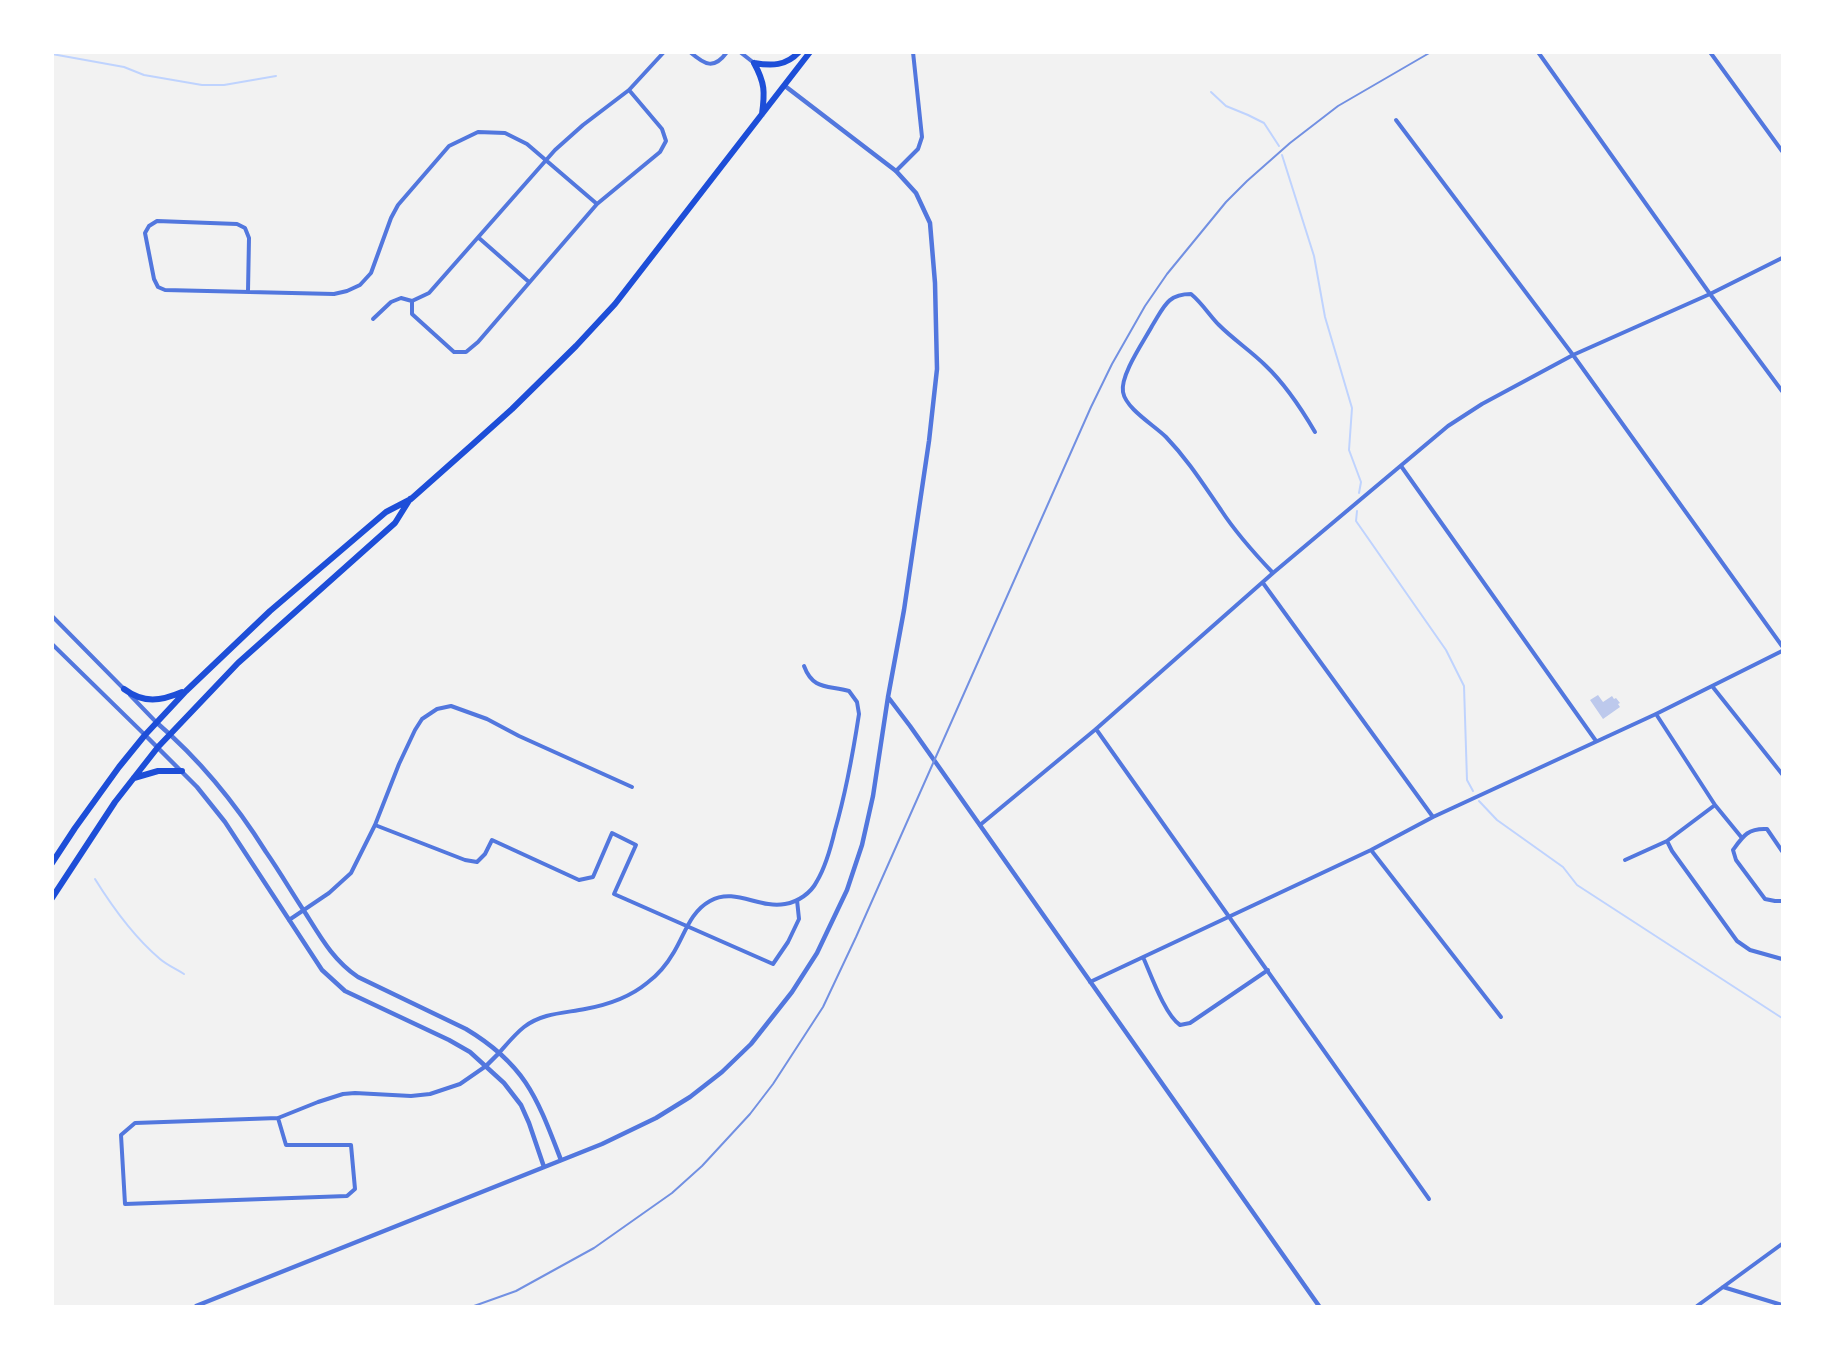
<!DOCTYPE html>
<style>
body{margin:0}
#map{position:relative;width:1835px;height:1359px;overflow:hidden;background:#f2f2f2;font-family:Signika,sans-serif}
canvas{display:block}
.frame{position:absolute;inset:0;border:54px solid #fff;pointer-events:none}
</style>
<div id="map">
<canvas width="1835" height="1359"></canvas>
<div class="frame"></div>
</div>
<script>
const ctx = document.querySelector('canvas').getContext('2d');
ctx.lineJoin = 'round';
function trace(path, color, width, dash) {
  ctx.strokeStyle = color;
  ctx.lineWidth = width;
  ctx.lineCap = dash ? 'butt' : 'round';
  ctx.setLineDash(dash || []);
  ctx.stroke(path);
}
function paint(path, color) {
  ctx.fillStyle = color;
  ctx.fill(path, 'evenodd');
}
trace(new Path2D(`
 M 52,54 L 124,67 L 144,75 L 202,85 L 224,85 L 276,76
 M 1211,92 L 1226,106 L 1248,115 L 1264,123 L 1279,146
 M 1282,155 L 1314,256 L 1325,317 L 1352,408 L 1349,450 L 1361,482 L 1359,493
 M 1357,511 L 1356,521 L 1446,650 L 1464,686 L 1467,780 L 1473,791
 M 1479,801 L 1497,820 L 1563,867 L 1577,885 L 1782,1018
 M 95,879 C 113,908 134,937 160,959 C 167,965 176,969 184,974`), '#bfd3fe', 2);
paint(new Path2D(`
 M 1598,695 L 1603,702 L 1612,696 L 1614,699 L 1616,698 L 1620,703 L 1618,704 L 1620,707 L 1603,719 L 1590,700 Z`), '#bdc9ec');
trace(new Path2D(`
 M 690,52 C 705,65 714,70 727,52
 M 740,52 L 754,63
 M 1538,52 L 1710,294 L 1782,391
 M 1710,52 L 1782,151
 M 1396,120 L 1573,355 L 1782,646
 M 896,171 L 918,149 L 922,137 L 913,52
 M 479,238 L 529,282
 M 248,291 L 249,238 L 245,228 L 237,224 L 157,221 L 149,226 L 145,233 L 154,279 L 158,287 L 165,290 L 334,294 L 347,291 L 360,285 L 371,273 L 391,218 L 398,205 L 449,146 L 478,132 L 505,133 L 527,144 L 597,204
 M 412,301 L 412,314 L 454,352 L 466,352 L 478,342 L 597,204 L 660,152 L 666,141 L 662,129 L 629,90
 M 373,319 L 391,302 L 401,298 L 412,301 L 429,293 L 555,150 L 583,125 L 629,90 L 664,52
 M 1401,466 L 1596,741
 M 1273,573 C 1254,553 1236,533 1221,510 C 1203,484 1188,460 1166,437 C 1154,425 1126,409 1123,392 C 1120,375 1144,341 1152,326 C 1164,307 1167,294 1191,294 C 1202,303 1210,316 1219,325 C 1234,340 1251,351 1265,365 C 1285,384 1301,408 1315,432
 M 1263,583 L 1433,817
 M 52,616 L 124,689
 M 52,644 L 145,735
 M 1712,686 L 1782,774
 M 130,695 L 156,722
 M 1656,714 L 1715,805 L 1742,838
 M 1096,729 L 1429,1199
 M 375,825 L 465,860 L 477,862 L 485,854 L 492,840 L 579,880 L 593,877 L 612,833 L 636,845 L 614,894 L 773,964 L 788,942 L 799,919 L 797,900
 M 980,825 L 1096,729 L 1273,573 L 1448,426 L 1482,404 L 1573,355 L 1710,294 L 1782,258
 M 1667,841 L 1672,851 L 1737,941 L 1750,950 L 1782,959
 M 1371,850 L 1501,1017
 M 1782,851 L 1767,829 C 1748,828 1743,836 1733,850 L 1736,860 L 1765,899 L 1775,901 L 1782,901
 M 1625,860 L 1667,841 L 1715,805
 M 289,920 L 329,893 L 351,873 L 375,825 L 399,764 L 415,730 L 422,719 L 437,709 L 451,706 L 487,719 L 519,736 L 632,787
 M 1143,957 C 1151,975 1165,1015 1180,1025 L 1190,1023 L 1268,970
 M 1090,982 L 1371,850 L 1433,817 L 1656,714 L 1782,651
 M 499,1053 C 507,1044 515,1034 524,1027 C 542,1013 565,1013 585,1009 C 607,1005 630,997 647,983 C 658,975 667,964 674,952 C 685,934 690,912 710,901 C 735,887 759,909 785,904 C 798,902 811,893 817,881 C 826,866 831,847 835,830 C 846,792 853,753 859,714 L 857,702 L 849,691 C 827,685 813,690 804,666
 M 278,1118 L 286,1145 L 351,1145 L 355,1189 L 347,1196 L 125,1204 L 121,1135 L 135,1123 L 278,1118 L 318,1102 L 343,1094 L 355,1093 L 411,1096 L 430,1094 L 460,1084 L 486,1066
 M 1723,1287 L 1782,1305
 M 1697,1306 L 1782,1244`), '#5277de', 4);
trace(new Path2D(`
 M 888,697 L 910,726 L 1319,1306
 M 156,722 C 199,759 236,804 266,852 C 280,872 292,893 306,914 C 321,938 334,961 358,977 L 466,1029 C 526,1065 537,1098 561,1160
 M 145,735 L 197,787 L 225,822 L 322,970 L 345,991 L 449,1040 L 470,1052 L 504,1083 L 521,1105 L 529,1123 L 544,1167
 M 486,1066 L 499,1053
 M 196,1306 L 602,1144 L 656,1118 L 690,1097 L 722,1072 L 751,1044 L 792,992 L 817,953 L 847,890 L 862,845 L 873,796 L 888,697 L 904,610 L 929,441 L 937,369 L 935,283 L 930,223 L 916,193 L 896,171 L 785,86`), '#5277de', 4.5);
trace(new Path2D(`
 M 754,63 C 765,83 765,92 762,114
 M 754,63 C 772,66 786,66 799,52
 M 124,689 C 144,704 161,701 182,692
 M 134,778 L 158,771 L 182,771
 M 52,863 L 75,828 L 119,767 L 145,735 L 186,691 L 270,611 L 386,512 L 411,499 L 473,444 L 512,409 L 576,346 L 615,304 L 810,52
 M 52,898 L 115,802 L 158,747 L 238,663 L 395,523 L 410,499`), '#1d4ed8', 6);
trace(new Path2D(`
 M 474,1306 L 516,1291 L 594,1248 L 672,1193 L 702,1166 L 750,1114 L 773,1084 L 823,1007 L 856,937 L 1091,407 L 1112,364 L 1145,306 L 1167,274 L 1226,202 L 1247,181 L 1290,143 L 1338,106 L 1431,52`), '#7290e2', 2);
</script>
